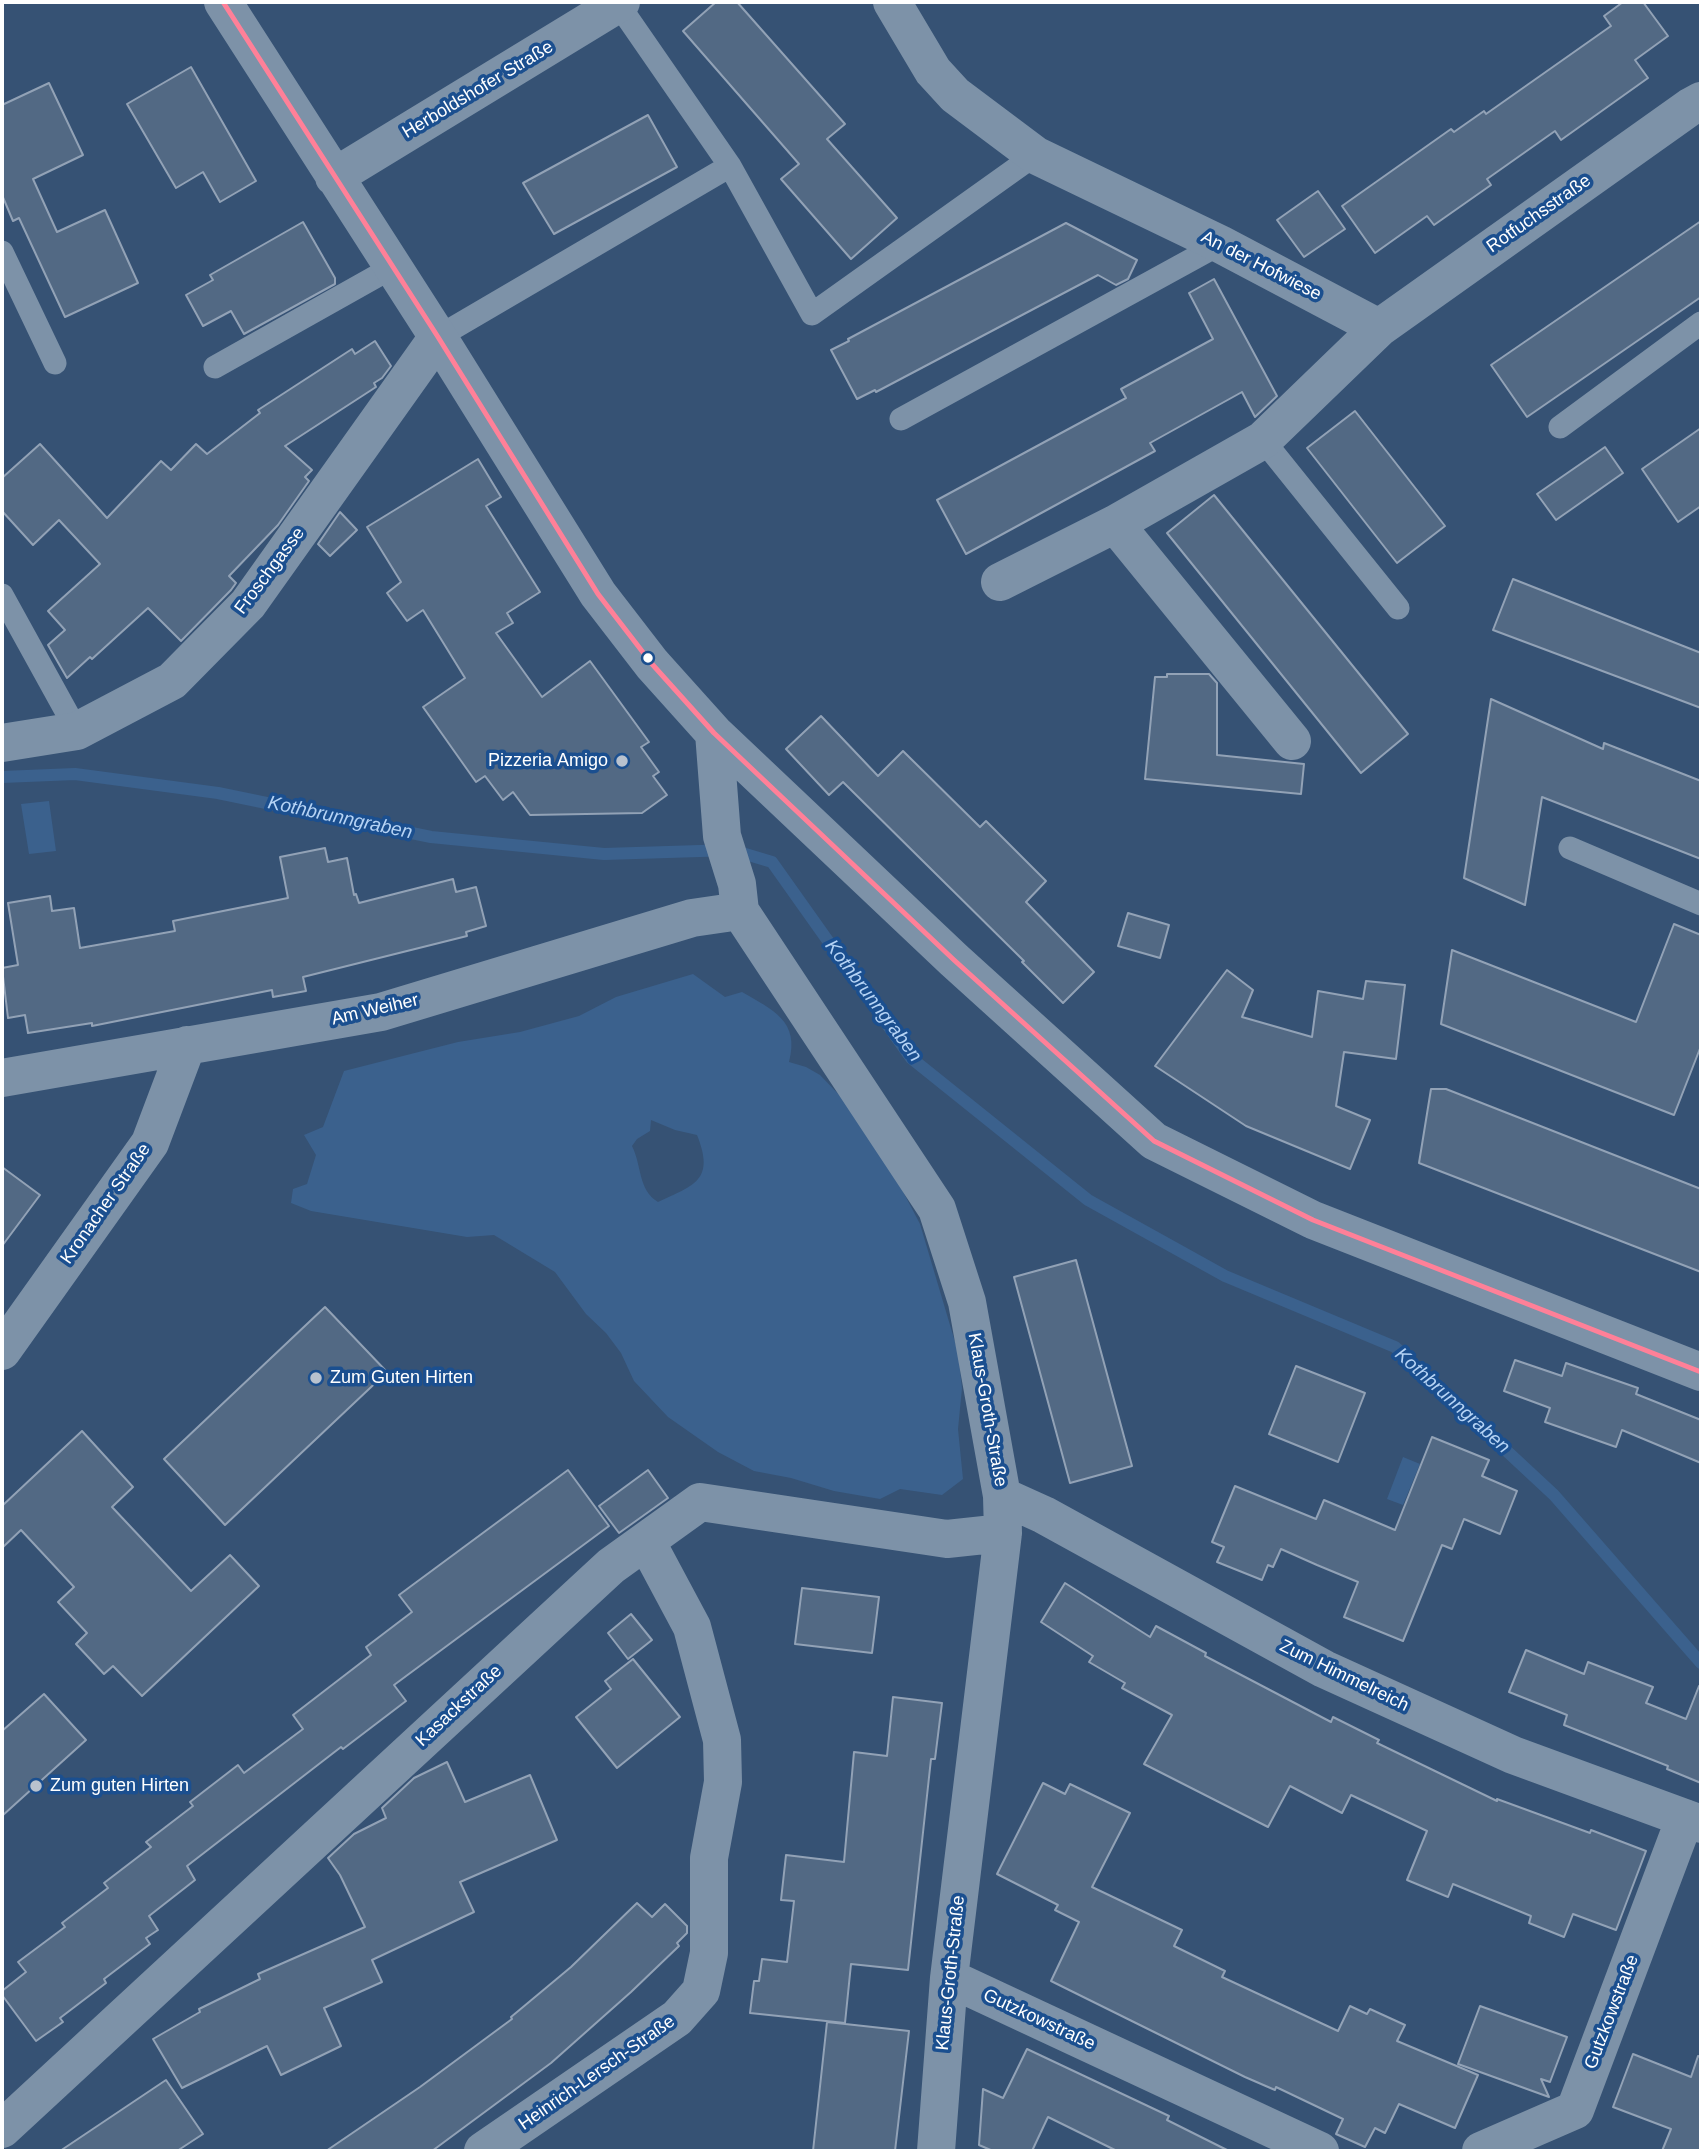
<!DOCTYPE html>
<meta charset="utf-8">
<style>
body{margin:0}
#map{position:relative;width:1703px;height:2153px;overflow:hidden;background:#365274;font-family:Helvetica,sans-serif}
canvas{display:block}
.frame{position:absolute;inset:0;border:4px solid #fff;pointer-events:none}
</style>
<div id="map">
<canvas width="1703" height="2153"></canvas>
<div class="frame"></div>
</div>
<script>
const ctx = document.querySelector('canvas').getContext('2d');
ctx.lineJoin = 'round';
function paint(path, color) {
  ctx.fillStyle = color;
  ctx.fill(path, 'evenodd');
}
function trace(path, color, width, dash) {
  ctx.strokeStyle = color;
  ctx.lineWidth = width;
  ctx.lineCap = dash ? 'butt' : 'round';
  ctx.setLineDash(dash || []);
  ctx.stroke(path);
}
function drawText(font, color, halo, rows, align = 'center') {
  ctx.font = font + ' Helvetica,sans-serif';
  ctx.lineWidth = 7;
  ctx.setLineDash([]);
  ctx.textBaseline = 'middle';
  ctx.strokeStyle = halo;
  ctx.fillStyle = color;
  for (const [text, x, y, turn = 0] of rows) {
    ctx.save();
    ctx.translate(x, y);
    ctx.rotate((+turn || 0) * Math.PI / 180);
    ctx.textAlign = isNaN(turn) ? turn : align;
    if (halo) ctx.strokeText(text, 0, 0);
    ctx.fillText(text, 0, 0);
    ctx.restore();
  }
}
paint(new Path2D(`
 M 49,801 L 56,851 L 29,854 L 21,804 Z
 M 693,974 L 725,997 L 742,992 C 773,1010 800,1021 789,1062 L 806,1067 L 820,1075 L 845,1101 L 888,1163 L 920,1224 L 958,1352 L 962,1388 L 958,1429 L 963,1479 L 942,1495 L 900,1489 L 880,1499 L 834,1491 L 791,1478 L 754,1471 L 718,1452 L 668,1417 L 634,1381 L 621,1353 L 606,1333 L 586,1314 L 555,1272 L 494,1235 L 467,1237 L 311,1211 L 291,1203 L 293,1189 L 307,1184 L 316,1155 L 304,1135 L 323,1127 L 344,1071 L 458,1042 L 520,1032 L 579,1016 L 616,997 ZM 651,1120 L 675,1130 L 697,1135 C 715,1180 695,1185 658,1202 C 638,1190 642,1166 632,1146 L 637,1139 L 650,1131 Z
 M 1403,1457 L 1420,1464 L 1403,1505 L 1387,1499 Z`), '#3b618d');
trace(new Path2D(`
 M 2,777 L 75,774 L 218,793 L 431,837 L 604,854 L 732,850 L 772,862 L 911,1058 L 1088,1200 L 1225,1276 L 1395,1347 L 1554,1495 L 1701,1663`), '#3b618d', 12);
const building = new Path2D(`
 M 716,2 L 737,2 L 845,124 L 827,139 L 897,218 L 851,259 L 781,179 L 799,164 L 683,31 Z
 M 1623,2 L 1643,2 L 1668,36 L 1635,60 L 1648,78 L 1561,140 L 1555,131 L 1487,179 L 1491,185 L 1434,225 L 1427,216 L 1375,253 L 1342,206 L 1451,129 L 1454,132 L 1484,111 L 1486,114 L 1611,26 L 1604,16 Z
 M 191,67 L 256,181 L 220,202 L 203,172 L 176,188 L 127,104 Z
 M 49,83 L 83,155 L 33,179 L 57,232 L 105,210 L 138,283 L 65,317 L 19,218 L 13,221 L 2,195 L 2,105 Z
 M 648,115 L 677,167 L 554,234 L 523,183 Z
 M 1318,191 L 1345,229 L 1304,257 L 1277,220 Z
 M 1701,221 L 1701,297 L 1527,417 L 1491,365 Z
 M 303,222 L 335,278 L 335,284 L 244,334 L 231,311 L 203,326 L 186,295 L 213,280 L 210,275 Z
 M 1066,223 L 1137,260 L 1128,279 L 1116,285 L 1098,275 L 876,392 L 875,390 L 857,399 L 831,350 L 849,341 L 848,339 Z
 M 1214,279 L 1277,396 L 1255,417 L 1242,392 L 1150,443 L 1155,451 L 966,554 L 937,500 L 1126,398 L 1121,389 L 1213,339 L 1189,293 Z
 M 375,341 L 391,366 L 382,378 L 374,383 L 376,387 L 285,446 L 312,470 L 305,477 L 309,481 L 278,525 L 229,576 L 236,583 L 231,590 L 181,641 L 148,608 L 92,659 L 90,657 L 67,678 L 48,645 L 65,630 L 48,611 L 100,564 L 59,520 L 33,545 L 2,511 L 2,478 L 40,444 L 107,518 L 161,461 L 171,470 L 196,444 L 207,454 L 260,413 L 258,410 L 352,349 L 355,354 Z
 M 1355,411 L 1445,526 L 1397,563 L 1307,448 Z
 M 1701,428 L 1701,506 L 1678,522 L 1642,469 Z
 M 1605,447 L 1623,473 L 1556,520 L 1537,494 Z
 M 478,459 L 501,497 L 486,506 L 540,592 L 507,613 L 513,623 L 496,633 L 542,697 L 590,661 L 649,742 L 641,747 L 659,772 L 653,776 L 667,795 L 642,813 L 530,815 L 513,792 L 503,800 L 485,776 L 476,782 L 423,707 L 465,678 L 423,610 L 407,621 L 387,593 L 401,582 L 367,527 Z
 M 1214,495 L 1408,734 L 1361,773 L 1167,533 Z
 M 340,512 L 357,530 L 330,556 L 318,544 Z
 M 1513,579 L 1701,653 L 1701,708 L 1493,630 Z
 M 1167,674 L 1209,674 L 1217,683 L 1217,755 L 1304,764 L 1301,794 L 1145,779 L 1155,677 L 1167,677 Z
 M 1491,699 L 1603,749 L 1604,743 L 1701,781 L 1701,859 L 1542,797 L 1525,905 L 1464,878 Z
 M 821,716 L 878,776 L 903,751 L 980,827 L 986,821 L 1046,881 L 1026,902 L 1094,972 L 1063,1003 L 1022,962 L 1024,961 L 843,782 L 829,795 L 786,749 Z
 M 325,848 L 328,862 L 347,858 L 354,895 L 356,894 L 359,903 L 453,879 L 456,892 L 476,887 L 486,926 L 466,932 L 467,936 L 303,977 L 306,991 L 273,997 L 272,990 L 92,1026 L 92,1023 L 28,1033 L 25,1015 L 8,1018 L 2,968 L 18,965 L 8,903 L 50,896 L 52,911 L 74,908 L 80,948 L 175,931 L 173,921 L 288,898 L 280,857 Z
 M 1128,913 L 1169,925 L 1160,958 L 1118,946 Z
 M 1674,924 L 1701,935 L 1701,1046 L 1674,1115 L 1441,1024 L 1452,950 L 1636,1022 Z
 M 1227,970 L 1253,990 L 1242,1017 L 1312,1037 L 1318,991 L 1363,999 L 1366,981 L 1405,985 L 1396,1059 L 1344,1052 L 1336,1106 L 1370,1120 L 1350,1169 L 1246,1126 L 1155,1066 Z
 M 1431,1089 L 1446,1089 L 1701,1189 L 1701,1272 L 1419,1163 Z
 M 2,1167 L 40,1195 L 2,1246 Z
 M 1076,1260 L 1132,1466 L 1070,1483 L 1014,1277 Z
 M 325,1307 L 387,1372 L 225,1525 L 164,1459 Z
 M 1515,1360 L 1562,1376 L 1566,1363 L 1638,1388 L 1636,1394 L 1701,1420 L 1701,1463 L 1622,1430 L 1616,1447 L 1545,1422 L 1550,1408 L 1504,1391 Z
 M 1296,1366 L 1365,1393 L 1338,1462 L 1269,1434 Z
 M 82,1431 L 133,1487 L 112,1507 L 191,1591 L 230,1555 L 259,1586 L 142,1696 L 113,1666 L 104,1674 L 76,1644 L 87,1633 L 58,1602 L 74,1587 L 21,1530 L 2,1548 L 2,1506 Z
 M 1432,1437 L 1489,1460 L 1482,1476 L 1517,1491 L 1500,1534 L 1464,1519 L 1452,1549 L 1442,1545 L 1403,1641 L 1344,1617 L 1358,1582 L 1317,1565 L 1281,1549 L 1273,1567 L 1268,1565 L 1262,1580 L 1217,1562 L 1224,1547 L 1212,1542 L 1235,1486 L 1316,1519 L 1324,1500 L 1395,1530 Z
 M 568,1470 L 609,1526 L 394,1685 L 406,1701 L 343,1749 L 341,1747 L 187,1866 L 195,1880 L 149,1916 L 158,1930 L 146,1938 L 150,1944 L 104,1979 L 106,1983 L 60,2018 L 63,2022 L 36,2041 L 2,1995 L 2,1991 L 26,1972 L 18,1962 L 65,1927 L 62,1923 L 108,1888 L 104,1883 L 151,1847 L 146,1842 L 193,1806 L 190,1802 L 238,1765 L 244,1773 L 303,1729 L 293,1715 L 371,1655 L 366,1647 L 412,1612 L 399,1595 Z
 M 648,1470 L 668,1498 L 619,1533 L 599,1506 Z
 M 1065,1583 L 1150,1637 L 1156,1626 L 1206,1653 L 1205,1656 L 1331,1722 L 1333,1717 L 1379,1740 L 1377,1743 L 1497,1801 L 1497,1799 L 1590,1833 L 1591,1830 L 1646,1851 L 1616,1930 L 1573,1914 L 1564,1937 L 1529,1923 L 1531,1916 L 1453,1884 L 1448,1897 L 1407,1880 L 1427,1831 L 1351,1795 L 1342,1813 L 1290,1786 L 1268,1827 L 1144,1764 L 1172,1715 L 1122,1688 L 1125,1683 L 1089,1662 L 1093,1656 L 1041,1622 Z
 M 802,1588 L 879,1597 L 872,1653 L 795,1644 Z
 M 631,1614 L 652,1640 L 628,1659 L 608,1633 Z
 M 1526,1650 L 1584,1674 L 1588,1662 L 1653,1687 L 1646,1703 L 1686,1719 L 1699,1686 L 1701,1687 L 1701,1783 L 1667,1769 L 1668,1766 L 1564,1725 L 1567,1715 L 1509,1692 Z
 M 633,1659 L 680,1717 L 617,1768 L 576,1717 L 611,1689 L 605,1681 Z
 M 44,1694 L 86,1740 L 2,1816 L 2,1731 Z
 M 893,1697 L 942,1703 L 935,1759 L 931,1759 L 908,1970 L 851,1964 L 845,2023 L 750,2013 L 754,1981 L 759,1981 L 762,1959 L 787,1962 L 794,1901 L 781,1900 L 786,1855 L 844,1862 L 854,1752 L 887,1756 Z
 M 447,1762 L 465,1802 L 530,1775 L 557,1840 L 460,1882 L 474,1912 L 372,1960 L 382,1982 L 324,2008 L 341,2046 L 281,2075 L 267,2046 L 182,2088 L 153,2039 L 200,2012 L 199,2009 L 260,1979 L 258,1974 L 365,1927 L 340,1875 L 328,1858 L 354,1834 L 386,1818 L 382,1808 L 414,1778 Z
 M 1043,1783 L 1065,1794 L 1070,1784 L 1130,1813 L 1092,1887 L 1182,1930 L 1174,1946 L 1225,1971 L 1222,1977 L 1338,2031 L 1350,2006 L 1367,2014 L 1370,2009 L 1405,2025 L 1397,2041 L 1478,2075 L 1455,2128 L 1399,2104 L 1385,2133 L 1375,2128 L 1365,2147 L 1336,2134 L 1343,2119 L 1276,2087 L 1275,2090 L 1245,2077 L 1051,1981 L 1079,1922 L 1055,1910 L 1058,1905 L 997,1874 Z
 M 637,1903 L 652,1917 L 665,1904 L 687,1926 L 687,1933 L 677,1943 L 679,1946 L 631,1992 L 551,2063 L 432,2151 L 326,2151 L 420,2087 L 512,2019 L 511,2017 L 571,1967 Z
 M 1480,2006 L 1567,2037 L 1550,2082 L 1541,2079 L 1549,2097 L 1458,2064 Z
 M 827,2022 L 909,2031 L 895,2151 L 813,2151 Z
 M 1027,2049 L 1169,2116 L 1167,2120 L 1229,2151 L 1117,2151 L 1048,2117 L 1032,2151 L 993,2151 L 979,2145 L 983,2089 L 1003,2098 Z
 M 1633,2054 L 1691,2077 L 1698,2056 L 1701,2057 L 1701,2151 L 1662,2151 L 1671,2129 L 1613,2107 Z
 M 166,2080 L 203,2134 L 177,2151 L 60,2151 Z`);
paint(building, '#526984');
trace(building, '#92a2b6', 2);
trace(new Path2D(`
 M 730,166 L 812,314 L 1035,155
 M 2,252 L 55,363
 M 438,337 L 730,166 L 618,4
 M 215,367 L 393,267
 M 901,419 L 1220,244
 M 1560,427 L 1701,323
 M 1263,440 L 1398,608
 M 2,595 L 77,731
 M 1570,848 L 1701,904`), '#7d92a8', 23);
trace(new Path2D(`
 M 223,2 L 438,337 L 598,594 L 652,664 L 714,733 L 954,960 L 1154,1141 L 1313,1220 L 1701,1372
 M 892,2 L 933,71 L 955,95 L 1035,155 L 1220,244 L 1379,328 L 1263,440 L 1115,524 L 1000,582
 M 334,177 L 621,2
 M 1379,328 L 1690,107 L 1701,101
 M 1115,524 L 1292,741
 M 714,733 L 722,836 L 737,884 L 740,911 L 937,1209 L 967,1302 L 1002,1496 L 1003,1533 L 949,1978 L 936,2151
 M 2,743 L 77,731 L 172,681 L 248,604 L 438,337
 M 2,1078 L 381,1012 L 692,918 L 740,911
 M 2,1351 L 150,1143 L 187,1045
 M 1002,1496 L 1044,1515 L 1324,1669 L 1513,1755 L 1701,1824
 M 949,1978 L 1320,2151
 M 2,2129 L 611,1566 L 700,1502 L 947,1539 L 1003,1533
 M 483,2151 L 677,2018 L 701,1991 L 709,1953 L 709,1858 L 723,1782 L 722,1740 L 692,1627 L 646,1541
 M 1481,2151 L 1575,2110 L 1685,1818`), '#7d92a8', 38);
trace(new Path2D(`
 M 223,2 L 438,337 L 598,594 L 652,664 L 714,733 L 954,960 L 1154,1141 L 1313,1220 L 1701,1372`), '#ff8098', 5);
for (const [x, y, r, color] of [
 [648,658,6,"#fff"],
 [622,761,7,"#b9c2ce"],
 [316,1378,7,"#b9c2ce"],
 [36,1786,7,"#b9c2ce"]
]) {
  const dot = new Path2D();
  dot.arc(x, y, r, 0, 2 * Math.PI);
  ctx.fillStyle = color;
  ctx.fill(dot);
  trace(dot, '#1b4f8f', 2.5);
}
drawText('18px', '#fff', '#1b4f8f', [
 ["Herboldshofer Straße",478,90,-31],
 ["Rotfuchsstraße",1539,214,-35],
 ["An der Hofwiese",1261,266,27],
 ["Froschgasse",270,571,-53],
 ["Am Weiher",375,1010,-13],
 ["Kronacher Straße",106,1204,-55],
 ["Klaus-Groth-Straße",987,1410,80],
 ["Zum Himmelreich",1344,1676,26],
 ["Kasackstraße",459,1706,-43],
 ["Klaus-Groth-Straße",951,1973,-84],
 ["Gutzkowstraße",1612,2012,-69],
 ["Gutzkowstraße",1039,2020,25],
 ["Heinrich-Lersch-Straße",597,2073,-35]
]);
drawText('18px', '#fff', '#1b4f8f', [
 ["Pizzeria Amigo",608,761,"right"],
 ["Zum Guten Hirten",330,1378],
 ["Zum guten Hirten",50,1786]
], 'left');
drawText('italic 19px', '#b5d3f5', '#1b4f8f', [
 ["Kothbrunngraben",340,818,12],
 ["Kothbrunngraben",873,1001,53],
 ["Kothbrunngraben",1452,1401,42]
]);
</script>
